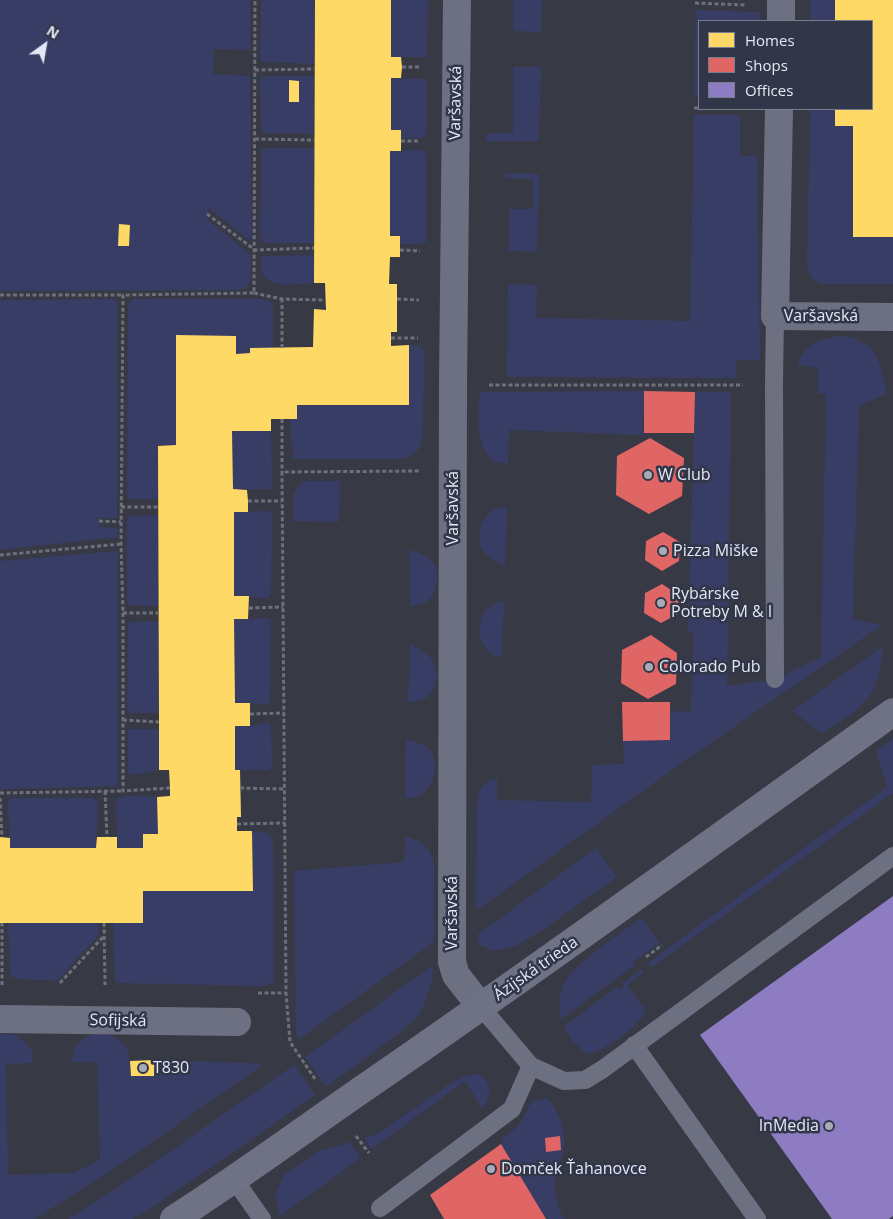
<!DOCTYPE html>
<meta charset="utf-8">
<style>
body{margin:0}
#map{position:relative;width:893px;height:1219px;overflow:hidden;background:#373a44;font-family:"Open Sans",sans-serif}
canvas{display:block}
.legend{position:absolute;left:698px;top:20px;width:175px;height:90px;box-sizing:border-box;background:#323649;border:1px solid #7a7d8d;margin:0;padding:6px 9px;list-style:none;font-size:15px;color:#e5e8f4}
.legend li{display:flex;align-items:center;gap:10px;height:25px}
.legend b{width:25px;border:1px solid #7a7d8d}
.north{position:absolute;left:20px;top:20px;width:50px;height:50px;-webkit-text-stroke:4px #323649;paint-order:stroke;rotate:32deg;font-size:14px;font-weight:700;line-height:20px;text-align:center;color:#e5e8f4}
.north::after{content:'';display:block;margin:auto;width:18px;height:22px;background:#e5e8f4;clip-path:polygon(50% 0,100% 100%,50% 72%,0 100%)}
</style>
<div id="map">
<canvas width="893" height="1219"></canvas>
<ul class="legend">
<li><b style="height:14px;background:#ffd966"></b>Homes</li>
<li><b style="height:14px;background:#e06666"></b>Shops</li>
<li><b style="height:14px;background:#8e7cc3"></b>Offices</li>
</ul>
<div class="north">N</div>
</div>
<script>
const ctx = document.querySelector('canvas').getContext('2d');
ctx.lineJoin = 'round';
function paint(path, color) {
  ctx.fillStyle = color;
  ctx.fill(path, 'evenodd');
}
function trace(path, color, width, dash) {
  ctx.strokeStyle = color;
  ctx.lineWidth = width;
  ctx.lineCap = dash ? 'butt' : 'round';
  ctx.setLineDash(dash || []);
  ctx.stroke(path);
}
function drawText(font, color, halo, rows, align = 'center') {
  ctx.font = font + ' "Open Sans",sans-serif';
  ctx.lineWidth = 5;
  ctx.setLineDash([]);
  ctx.textBaseline = 'middle';
  ctx.strokeStyle = halo;
  ctx.fillStyle = color;
  for (const [text, x, y, turn = 0] of rows) {
    ctx.save();
    ctx.translate(x, y);
    ctx.rotate((+turn || 0) * Math.PI / 180);
    ctx.textAlign = isNaN(turn) ? turn : align;
    if (halo) ctx.strokeText(text, 0, 0);
    ctx.fillText(text, 0, 0);
    ctx.restore();
  }
}
paint(new Path2D(`
 M 0,0 L 250,0 L 251,50 L 214,49 L 213,74 L 250,76 L 252,242 L 208,208 L 208,220 L 251,255 L 251,279 L 248,286 L 240,290 L 0,291 Z
 M 261,0 L 315,0 L 314,64 L 262,62 L 260,59 Z
 M 391,0 L 428,0 L 427,57 L 391,57 Z
 M 513,0 L 542,0 L 541,32 L 513,31 Z
 M 810,0 L 835,0 L 835,21 L 810,21 Z
 M 696,10 L 759,12 L 759,21 L 699,21 L 699,96 L 694,96 Z
 M 513,67 L 541,67 L 539,141 L 486,141 L 486,136 L 490,133 L 513,133 Z
 M 266,76 L 314,76 L 314,134 L 267,133 L 263,132 L 261,127 L 260,80 L 262,77 Z
 M 391,78 L 423,79 L 427,83 L 426,134 L 425,137 L 422,138 L 401,138 L 401,130 L 391,130 Z
 M 810,109 L 835,109 L 836,126 L 853,126 L 853,237 L 893,237 L 893,284 L 822,284 C 813,280 809,277 807,267 Z
 M 694,115 L 740,115 L 740,156 L 757,156 L 760,360 L 736,360 L 736,378 L 507,377 L 508,284 L 537,285 L 536,318 L 690,321 Z
 M 267,148 L 314,148 L 314,243 L 266,243 L 262,241 L 260,237 L 261,153 L 262,149 Z
 M 421,150 L 425,152 L 426,154 L 426,242 L 421,244 L 400,244 L 400,236 L 390,236 L 390,151 Z
 M 505,173 L 539,174 L 537,252 L 509,251 L 509,209 L 533,209 L 533,179 L 506,178 Z
 M 314,255 L 314,283 C 298,284 264,290 261,269 C 261,264 261,261 262,257 L 267,256 Z
 M 117,299 L 117,518 L 99,518 L 99,527 L 117,528 L 118,537 L 0,550 L 0,300 Z
 M 135,299 L 263,299 L 270,302 L 273,307 L 273,348 L 250,348 L 250,353 L 236,354 L 236,336 L 176,336 L 176,445 L 158,446 L 158,499 L 129,499 L 127,494 L 128,307 L 131,301 Z
 M 837,336 L 853,337 L 868,346 L 874,352 L 881,367 L 887,394 L 859,406 L 853,619 L 882,625 L 683,762 L 476,911 L 477,799 C 480,788 485,780 497,778 L 497,800 L 591,802 L 592,765 L 624,764 L 623,741 L 670,740 L 670,711 L 691,712 L 693,633 L 688,633 L 695,392 L 731,392 L 727,686 L 775,679 L 821,657 L 826,394 L 818,393 L 818,368 L 798,365 C 804,344 818,341 837,336 Z
 M 409,345 L 420,346 L 424,351 L 423,437 C 420,450 415,456 401,459 L 293,459 L 290,419 L 297,419 L 297,405 L 409,405 Z
 M 644,391 L 643,435 L 509,430 L 508,464 C 504,463 500,463 496,462 C 474,451 479,412 480,392 Z
 M 232,431 L 271,431 L 272,489 L 233,489 Z
 M 305,481 L 340,481 L 339,522 L 293,521 L 293,496 L 297,487 Z
 M 507,506 L 505,565 C 498,562 491,559 485,553 C 474,539 480,517 495,509 C 499,508 503,507 507,506 Z
 M 268,511 L 272,515 L 271,593 L 269,596 L 267,598 L 234,596 L 234,512 Z
 M 158,515 L 158,606 L 128,605 L 127,601 L 127,521 L 130,516 Z
 M 409,550 C 417,552 425,554 431,560 C 441,570 438,595 426,602 C 421,605 415,605 410,607 Z
 M 118,551 L 118,783 L 117,786 L 0,789 L 0,561 Z
 M 504,601 L 502,654 L 502,657 C 499,656 497,656 494,655 C 478,647 475,622 487,609 C 491,604 499,603 504,601 Z
 M 266,618 L 271,620 L 270,702 L 266,704 L 235,703 L 234,619 Z
 M 159,621 L 159,713 L 132,713 L 127,711 L 128,623 L 133,622 Z
 M 410,644 C 417,648 425,652 430,657 C 439,668 439,688 427,697 C 422,701 415,701 408,702 Z
 M 883,646 C 881,660 880,675 874,688 C 864,709 841,721 822,733 L 792,711 Z
 M 266,722 L 270,724 L 271,727 L 272,767 L 268,770 L 235,770 L 235,726 L 250,726 Z
 M 128,729 L 159,729 L 159,770 L 133,775 L 128,773 Z
 M 893,739 L 893,793 L 651,968 L 648,963 L 887,787 L 876,751 Z
 M 406,740 C 411,741 417,742 422,744 C 443,753 436,789 417,797 C 414,798 409,798 405,798 Z
 M 128,796 L 157,797 L 158,834 L 143,834 L 143,848 L 117,848 L 116,802 C 117,796 122,797 128,796 Z
 M 14,798 L 91,798 L 96,800 L 98,804 L 96,848 L 10,848 L 8,804 L 10,799 Z
 M 252,831 C 264,832 268,830 273,842 L 274,982 L 265,986 L 115,983 L 113,923 L 143,891 L 253,891 Z
 M 405,836 C 420,841 429,845 434,862 L 434,942 L 299,1039 L 296,1035 L 294,871 L 404,862 Z
 M 596,848 L 617,877 L 540,932 L 517,945 L 504,949 L 494,951 L 480,945 L 477,935 Z
 M 642,918 L 659,943 L 633,962 L 635,965 L 561,1019 C 559,1009 559,998 562,988 C 570,965 621,933 642,918 Z
 M 8,923 L 98,923 L 99,933 L 97,937 L 57,981 L 18,979 L 10,976 Z
 M 433,965 L 432,982 L 420,1014 L 401,1032 L 326,1087 L 305,1057 Z
 M 641,969 L 644,973 L 627,985 L 646,1011 C 638,1027 606,1050 588,1054 C 577,1047 569,1038 564,1026 L 617,987 L 620,989 L 624,986 L 623,983 Z
 M 0,1034 L 13,1034 L 25,1042 L 32,1051 L 33,1063 L 6,1064 L 8,1175 L 73,1173 L 100,1160 L 97,1062 L 71,1062 C 72,1058 73,1052 75,1047 C 86,1030 113,1029 125,1046 C 131,1054 130,1067 131,1076 L 155,1060 L 248,1063 L 263,1065 L 121,1164 L 35,1219 L 0,1219 Z
 M 294,1065 L 315,1095 L 274,1124 L 147,1211 L 132,1219 L 68,1219 L 132,1178 Z
 M 479,1074 C 492,1084 493,1096 482,1108 L 465,1081 L 372,1149 L 364,1138 L 377,1134 L 448,1085 L 465,1076 Z
 M 547,1098 C 560,1111 567,1135 563,1152 C 560,1163 555,1174 555,1186 C 555,1198 558,1209 564,1219 L 546,1219 L 501,1144 L 504,1141 L 501,1138 C 521,1128 521,1121 531,1103 L 534,1101 Z
 M 350,1142 L 361,1158 L 280,1216 L 275,1195 L 283,1176 L 319,1151 Z`), '#383d66');
paint(new Path2D(`
 M 315,0 L 391,0 L 391,57 L 401,57 L 402,67 L 401,78 L 391,78 L 391,130 L 401,130 L 401,151 L 390,151 L 390,236 L 400,236 L 400,257 L 390,257 L 389,284 L 397,284 L 397,332 L 391,332 L 391,346 L 409,345 L 409,405 L 297,405 L 297,419 L 271,419 L 271,431 L 232,431 L 233,489 L 247,490 L 248,501 L 248,512 L 234,512 L 234,596 L 249,596 L 248,619 L 234,619 L 235,703 L 250,703 L 250,726 L 235,726 L 235,770 L 240,770 L 241,817 L 237,817 L 237,831 L 252,831 L 253,891 L 143,891 L 143,923 L 0,923 L 0,837 L 10,838 L 10,848 L 96,848 L 97,837 L 117,837 L 117,848 L 143,848 L 143,834 L 158,834 L 157,797 L 170,796 L 170,788 L 169,770 L 159,770 L 159,713 L 158,446 L 176,445 L 176,335 L 236,336 L 236,354 L 250,353 L 250,348 L 313,347 L 314,309 L 326,310 L 325,283 L 314,283 Z
 M 835,0 L 893,0 L 893,237 L 853,237 L 853,126 L 835,126 L 835,109 L 872,109 L 872,21 L 835,21 Z
 M 289,80 L 299,81 L 299,102 L 289,102 Z
 M 119,224 L 130,225 L 129,246 L 118,246 Z
 M 155,1060 L 154,1076 L 131,1076 L 130,1061 Z`), '#ffd966');
paint(new Path2D(`
 M 644,391 L 695,392 L 694,433 L 644,433 Z
 M 650,438 L 684,458 L 682,496 L 649,514 L 616,495 L 617,456 Z
 M 663,532 L 680,542 L 679,561 L 662,571 L 645,560 L 646,541 Z
 M 662,584 L 679,595 L 678,614 L 661,623 L 644,613 L 645,593 Z
 M 651,635 L 677,653 L 676,684 L 648,699 L 621,683 L 622,650 Z
 M 622,702 L 670,702 L 670,740 L 623,741 Z
 M 560,1136 L 561,1150 L 546,1152 L 545,1138 Z
 M 501,1144 L 546,1219 L 444,1219 L 430,1195 Z`), '#e06666');
paint(new Path2D(`
 M 893,896 L 893,1216 L 889,1219 L 832,1219 L 700,1035 Z`), '#8e7cc3');
trace(new Path2D(`
 M 695,3 L 745,5
 M 402,67 L 421,67
 M 255,70 L 314,69
 M 694,108 L 699,108
 M 255,139 L 314,140
 M 401,141 L 420,141
 M 207,214 L 255,250 L 314,248
 M 400,250 L 420,251
 M 254,293 L 282,299 L 325,300
 M 0,295 L 123,295
 M 397,299 L 419,300
 M 391,338 L 418,338
 M 282,348 L 282,299
 M 489,385 L 743,385
 M 282,419 L 282,472
 M 248,501 L 282,501
 M 121,507 L 158,507
 M 99,521 L 121,522
 M 0,555 L 121,544
 M 249,608 L 283,607
 M 123,613 L 159,613
 M 250,714 L 284,713
 M 123,720 L 159,722
 M 170,788 L 123,791 L 123,613 L 121,544 L 123,295 L 254,293 L 255,0
 M 240,788 L 285,789
 M 105,791 L 107,837
 M 0,793 L 123,791
 M 0,798 L 2,837
 M 237,824 L 285,823
 M 104,923 L 105,985
 M 646,957 L 662,945
 M 60,983 L 104,936
 M 2,985 L 2,923
 M 258,993 L 286,993
 M 315,1079 L 290,1042 L 286,993 L 282,472 L 419,471
 M 356,1136 L 369,1153`), '#6d707b', 3, [4, 2.5]);
trace(new Path2D(`
 M 775,679 L 774,384 L 775,316
 M 481,1007 L 531,1066 L 564,1081 L 585,1080 L 603,1069 L 893,856
 M 634,1045 L 757,1219
 M 234,1179 L 262,1219
 M 380,1208 L 512,1109 L 531,1066`), '#6d7080', 18);
trace(new Path2D(`
 M 457,0 L 453,385 L 452,962 L 456,975 L 481,1007
 M 781,21 L 781,0
 M 779,109 L 775,316 L 893,317
 M 0,1019 L 237,1022`), '#6d7080', 28);
trace(new Path2D(`
 M 174,1219 C 240,1177 303,1130 367,1086 C 544,964 718,838 893,712`), '#6e7284', 28);
for (const [x, y, r, color] of [
 [648,475,5,"#a8abb6"],
 [663,551,5,"#a8abb6"],
 [661,603,5,"#a8abb6"],
 [649,667,5,"#a8abb6"],
 [143,1068,5,"#a8abb6"],
 [829,1126,5,"#a8abb6"],
 [491,1169,5,"#a8abb6"]
]) {
  const dot = new Path2D();
  dot.arc(x, y, r, 0, 2 * Math.PI);
  ctx.fillStyle = color;
  ctx.fill(dot);
  trace(dot, '#323649', 2);
}
drawText('16px', '#e5e8f4', '#323649', [
 ["Varšavská",456,103,-89],
 ["Varšavská",821,316],
 ["Varšavská",453,508,-90],
 ["Varšavská",452,913,-90],
 ["Ázijská trieda",536,969,-35],
 ["Sofijská",118,1021,1]
]);
drawText('16px', '#e5e8f4', '#323649', [
 ["W Club",658,475],
 ["Pizza Miške",673,551],
 ["Rybárske",671,594],
 ["Potreby M & I",671,612],
 ["Colorado Pub",659,667],
 ["T830",153,1068],
 ["InMedia",819,1126,"right"],
 ["Domček Ťahanovce",501,1169]
], 'left');
</script>
